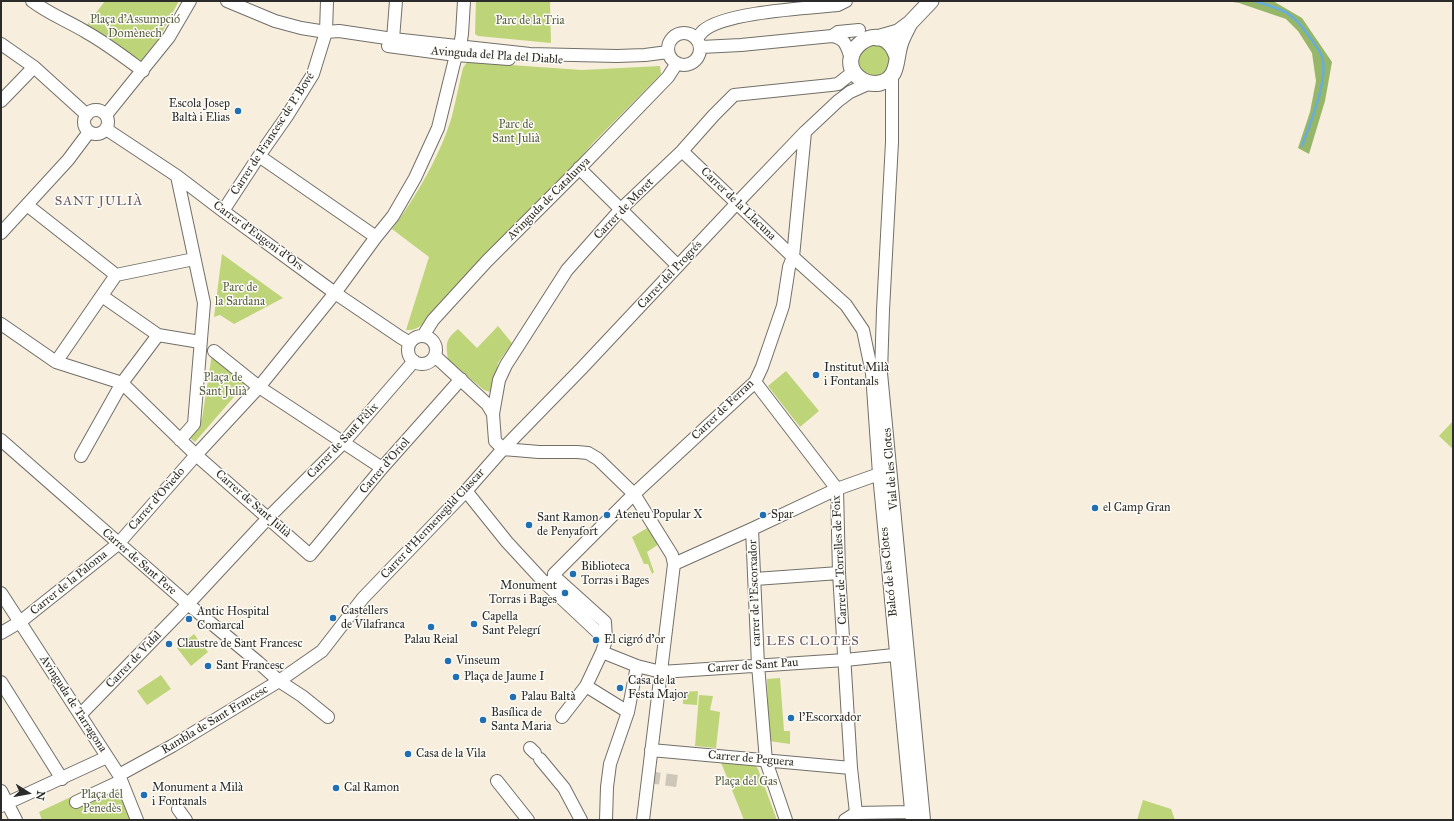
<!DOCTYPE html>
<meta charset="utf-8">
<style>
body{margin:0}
#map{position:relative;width:1454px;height:821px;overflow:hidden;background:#f7eedd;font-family:"IM FELL Great Primer",serif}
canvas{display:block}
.frame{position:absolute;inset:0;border:2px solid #2b2b2b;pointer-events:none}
.north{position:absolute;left:8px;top:773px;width:40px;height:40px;-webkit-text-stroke:3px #fdfcf7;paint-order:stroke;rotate:101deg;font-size:11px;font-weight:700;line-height:16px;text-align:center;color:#2b2b2b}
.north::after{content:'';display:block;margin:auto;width:14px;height:18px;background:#2b2b2b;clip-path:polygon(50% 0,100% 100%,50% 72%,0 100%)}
</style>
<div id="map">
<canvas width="1454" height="821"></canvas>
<div class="frame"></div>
<div class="north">N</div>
</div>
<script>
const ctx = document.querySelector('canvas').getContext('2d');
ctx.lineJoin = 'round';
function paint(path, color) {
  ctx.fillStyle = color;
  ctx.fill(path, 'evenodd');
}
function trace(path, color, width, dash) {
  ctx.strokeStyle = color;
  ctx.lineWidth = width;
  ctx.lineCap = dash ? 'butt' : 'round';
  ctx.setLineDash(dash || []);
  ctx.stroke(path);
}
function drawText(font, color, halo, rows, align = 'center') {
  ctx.font = font + ' "IM FELL Great Primer",serif';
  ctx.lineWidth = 3;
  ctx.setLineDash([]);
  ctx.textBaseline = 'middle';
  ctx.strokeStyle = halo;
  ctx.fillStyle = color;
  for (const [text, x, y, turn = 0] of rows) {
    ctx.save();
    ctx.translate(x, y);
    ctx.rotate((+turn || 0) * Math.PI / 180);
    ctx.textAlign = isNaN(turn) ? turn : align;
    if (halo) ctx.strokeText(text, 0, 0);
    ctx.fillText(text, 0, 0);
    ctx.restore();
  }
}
paint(new Path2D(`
 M 105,1 L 179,1 L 159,38 L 140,62 L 86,26 Z
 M 476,1 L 550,1 L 551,43 L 478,36 L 475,34 Z
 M 876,43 L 890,52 L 891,69 L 877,79 L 860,73 C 856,50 855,52 876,43 Z
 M 467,62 L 582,70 L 660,66 L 661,74 L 592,144 L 566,175 L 433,312 C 425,322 420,331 406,330 L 429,257 L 392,229 C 416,197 441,154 452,116 C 456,100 459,84 463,68 Z
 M 222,254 L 283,298 L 234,324 L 220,315 L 214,317 Z
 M 498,326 L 512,343 L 498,363 L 493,393 L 484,390 L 448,360 C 446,343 445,340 458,329 L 477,348 Z
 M 212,354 L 246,383 L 195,442 L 188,436 L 202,419 Z
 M 786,371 L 819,411 L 800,427 L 768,386 Z
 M 1453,421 L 1453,449 L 1439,436 Z
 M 649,527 L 659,544 L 647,552 L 654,572 L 652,574 L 648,564 L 644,564 L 632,537 Z
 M 194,634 L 208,652 L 191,666 L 177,648 Z
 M 161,675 L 171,689 L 147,705 L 137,691 Z
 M 780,678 L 784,731 L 790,731 L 790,744 L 769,741 L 767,679 Z
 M 698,691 L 697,705 L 683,704 L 683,692 Z
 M 699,695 L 713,696 L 710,710 L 720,712 L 716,748 L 695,746 Z
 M 720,760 L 754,764 L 758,769 L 777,820 L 744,820 Z
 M 111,778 L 132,820 L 42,820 L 39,812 Z
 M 1143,800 L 1171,809 L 1175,820 L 1137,820 Z`), '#bed478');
paint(new Path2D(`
 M 1226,1 L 1273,1 L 1302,18 L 1332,62 L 1325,101 L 1309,154 L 1298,148 L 1310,112 L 1316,81 L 1312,53 L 1298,31 L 1286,19 L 1239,3 Z`), '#96b668');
trace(new Path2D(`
 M 1254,1 C 1283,10 1291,10 1309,36 C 1313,42 1320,50 1322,57 C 1329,79 1310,124 1302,146`), '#67aede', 2.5);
trace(new Path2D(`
 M 648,777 L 677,781`), '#cec7b9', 12, [12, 6]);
const minor = new Path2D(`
 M 32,1 C 49,14 68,21 86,32 C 106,43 124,57 143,71
 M 227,1 L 275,21 L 301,28 L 326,32 L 339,31 L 393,39 L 530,54 L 617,56 L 645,55 L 668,52
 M668 49a16 16 0 1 1 32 0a16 16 0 1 1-32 0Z
 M 832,36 L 838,32 L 859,30
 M 697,38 C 699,36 701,33 703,31 C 724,12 808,8 838,5 L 846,1
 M 393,39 L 396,1
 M 1,44 L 34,67 L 87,115
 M 388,46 L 456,55 L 509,59
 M 460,46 L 462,34 L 464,1
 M 701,47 L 741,45 L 832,36 C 846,39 846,45 851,58
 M 892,75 L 892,142 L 883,310 L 881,373 L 924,820
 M 1,101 L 34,67
 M84 122a12 12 0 1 1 24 0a12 12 0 1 1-24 0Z
 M 106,115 L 169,37 L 190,1
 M 106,129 L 177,176 L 223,211 L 335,293 L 400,337 L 410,343
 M 682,151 L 793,257 L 846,305 L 863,330 L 872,373 L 879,474 L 912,820
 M 259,156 L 376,237
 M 579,168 L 678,266
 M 177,176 L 204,303 L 194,424 L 180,440
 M 27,205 L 116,275
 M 223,211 L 259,156 L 287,116 L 313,74 L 326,32 L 327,1
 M 1,233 L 68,160 L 89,132
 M 102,296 L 158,335 L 200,342
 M 1,324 L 56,362 L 122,383 L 196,455 L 310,555 L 382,468 L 461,379
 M 423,336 L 433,320 L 487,261 L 574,174 L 668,77 L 677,63
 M408 350a14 14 0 1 1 28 0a14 14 0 1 1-28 0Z
 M 214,351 L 259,387 L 382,468
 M 435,356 L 487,404 L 493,414 L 495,441 L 503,449
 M 56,362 L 116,275 L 194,259
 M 755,382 L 837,489 L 839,573 L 851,768 L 856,813
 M 493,414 L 499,380 L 506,365 L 567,270 L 621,209 L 682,151 L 714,115 L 734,95 L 831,85 L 838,84 L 848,76
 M 1,440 L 188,604 L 258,662 L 279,681 L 302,696 L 328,717
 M 503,449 L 539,452 L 577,452 L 588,453 L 598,459 L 634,494 L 672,555 L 674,564 L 643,820
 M 81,456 L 122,383 L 158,335
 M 466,491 L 507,542 L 543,581 L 606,640
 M 752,529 L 758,665 L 766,761 L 786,820
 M 674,564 L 752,529 L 837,489 L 879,474
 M 555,577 L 605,622 L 606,640 L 602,652 L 586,686 L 562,717
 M 755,579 L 839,573
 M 547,585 L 555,577 L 554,574 L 634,494 L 755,382 L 762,367 L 783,306 L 789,267 L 793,257 L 805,132
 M 1,593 L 119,775 L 137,820
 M 1,633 L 20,622 L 118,544 L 196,455 L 259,387 L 335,293 L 376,237 L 393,216 L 415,178 L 438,128 L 456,55
 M 602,652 L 637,666 L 661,672 L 845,660 L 904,654
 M 1,682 L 62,779
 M 586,686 L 628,712
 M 80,715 L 188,604 L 269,517 L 343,443 L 414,361
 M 530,748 L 535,753
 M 651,750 L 851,768
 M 540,759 L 564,788 L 581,820
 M 119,775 L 172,746 L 279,681 L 322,651 L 363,598 L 466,491 L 503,449 L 582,368 L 737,203 L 805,132 L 838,101 L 850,92 L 870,83
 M 497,781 L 528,820
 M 1,791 L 16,820
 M 76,802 L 121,781
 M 1,806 L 107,757
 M 178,809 L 186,820
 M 606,820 L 607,787 L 610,764 L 628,712 L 637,666
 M 845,820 L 856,813 L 911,812`);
const major = new Path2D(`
 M 877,38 L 898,32 L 910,23 L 931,1
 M 897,57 C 883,11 827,57 862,80 C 867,83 874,84 880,83 C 900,78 895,57 901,42 C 903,36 907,29 910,23`);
trace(minor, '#726f69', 14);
trace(major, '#726f69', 17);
trace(minor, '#fff', 12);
trace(major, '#fff', 15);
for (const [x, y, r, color] of [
 [238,111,4,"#1f6fb2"],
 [816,375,4,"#1f6fb2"],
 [1095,508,4,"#1f6fb2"],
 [607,515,4,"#1f6fb2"],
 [763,515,4,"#1f6fb2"],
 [529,525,4,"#1f6fb2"],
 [573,574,4,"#1f6fb2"],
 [565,593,4,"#1f6fb2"],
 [333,618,4,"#1f6fb2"],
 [189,619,4,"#1f6fb2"],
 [474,624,4,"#1f6fb2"],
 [431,627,4,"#1f6fb2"],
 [596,640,4,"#1f6fb2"],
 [169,644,4,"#1f6fb2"],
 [448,661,4,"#1f6fb2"],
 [208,666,4,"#1f6fb2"],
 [456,677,4,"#1f6fb2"],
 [620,688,4,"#1f6fb2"],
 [513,697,4,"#1f6fb2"],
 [791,718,4,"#1f6fb2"],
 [483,720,4,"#1f6fb2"],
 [408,754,4,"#1f6fb2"],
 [336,788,4,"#1f6fb2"],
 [144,795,4,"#1f6fb2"]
]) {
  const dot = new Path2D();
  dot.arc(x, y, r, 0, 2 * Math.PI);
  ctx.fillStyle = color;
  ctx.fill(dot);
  trace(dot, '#fdfcf7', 1.5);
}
drawText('12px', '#575e42', '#fdfcf7', [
 ["Plaça d'Assumpció",135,20],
 ["Domènech",135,34],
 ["Parc de la Tria",530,21],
 ["Parc de",516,125],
 ["Sant Julià",516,139],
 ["Parc de",240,288],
 ["la Sardana",240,302],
 ["Plaça de",223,378],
 ["Sant Julià",223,392],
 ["Plaça del Gas",746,782],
 ["Plaça del",102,795],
 ["Penedès",102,809]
]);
drawText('12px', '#2b2b2b', '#fdfcf7', [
 ["Avinguda del Pla del Diable",497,56,4],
 ["Carrer de Francesc de P. Bové",273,134,-57],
 ["Avinguda de Catalunya",549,199,-45],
 ["Carrer de la Llacuna",738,204,44],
 ["Carrer de Moret",624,209,-46],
 ["Carrer d'Eugeni d'Ors",258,236,36],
 ["Carrer del Progrés",670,275,-47],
 ["Carrer de Ferran",723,410,-44],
 ["Carrer de Sant Fèlix",343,441,-47],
 ["Carrer d'Oriol",385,466,-49],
 ["Vial de les Clotes",891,469,-95],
 ["Carrer d'Oviedo",157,499,-49],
 ["Carrer de Sant Julià",253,504,41],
 ["Carrer d'Hermenegild Clascar",433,524,-47],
 ["Carrer de Torrelles de Foix",840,560,-93],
 ["Carrer de Sant Pere",139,562,41],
 ["Balcó de les Clotes",889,572,-96],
 ["Carrer de la Paloma",69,583,-39],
 ["carrer de l'Escorxador",755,593,-92],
 ["Carrer de Vidal",134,660,-46],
 ["Carrer de Sant Pau",753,666,-4],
 ["Avinguda de Tarragona",73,704,57],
 ["Rambla de Sant Francesc",215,720,-31],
 ["Carrer de Peguera",751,759,5]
]);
drawText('12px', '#2b2b2b', '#fdfcf7', [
 ["Escola Josep",230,104,"right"],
 ["Baltà i Elias",230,118,"right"],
 ["Institut Milà",824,368],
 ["i Fontanals",824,382],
 ["el Camp Gran",1103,508],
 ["Ateneu Popular X",615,515],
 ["Spar",771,515],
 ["Sant Ramon",537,518],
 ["de Penyafort",537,532],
 ["Biblioteca",581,567],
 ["Torras i Bages",581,581],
 ["Monument",557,586,"right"],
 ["Torras i Bages",557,600,"right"],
 ["Castellers",341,611],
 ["de Vilafranca",341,625],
 ["Antic Hospital",197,612],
 ["Comarcal",197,626],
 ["Capella",482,617],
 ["Sant Pelegrí",482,631],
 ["Palau Reial",431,640,"center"],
 ["El cigró d'or",604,640],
 ["Claustre de Sant Francesc",177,644],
 ["Vinseum",456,661],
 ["Sant Francesc",216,666],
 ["Plaça de Jaume I",464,677],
 ["Casa de la",628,681],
 ["Festa Major",628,695],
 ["Palau Baltà",521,697],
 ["Basílica de",491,713],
 ["Santa Maria",491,727],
 ["l'Escorxador",799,718],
 ["Casa de la Vila",416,754],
 ["Monument a Milà",152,788],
 ["i Fontanals",152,802],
 ["Cal Ramon",344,788]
], 'left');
ctx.letterSpacing = '1px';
drawText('13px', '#6c5965', '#fdfcf7', [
 ["SANT JULIÀ",99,202],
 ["LES CLOTES",813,642]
]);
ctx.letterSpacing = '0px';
</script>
